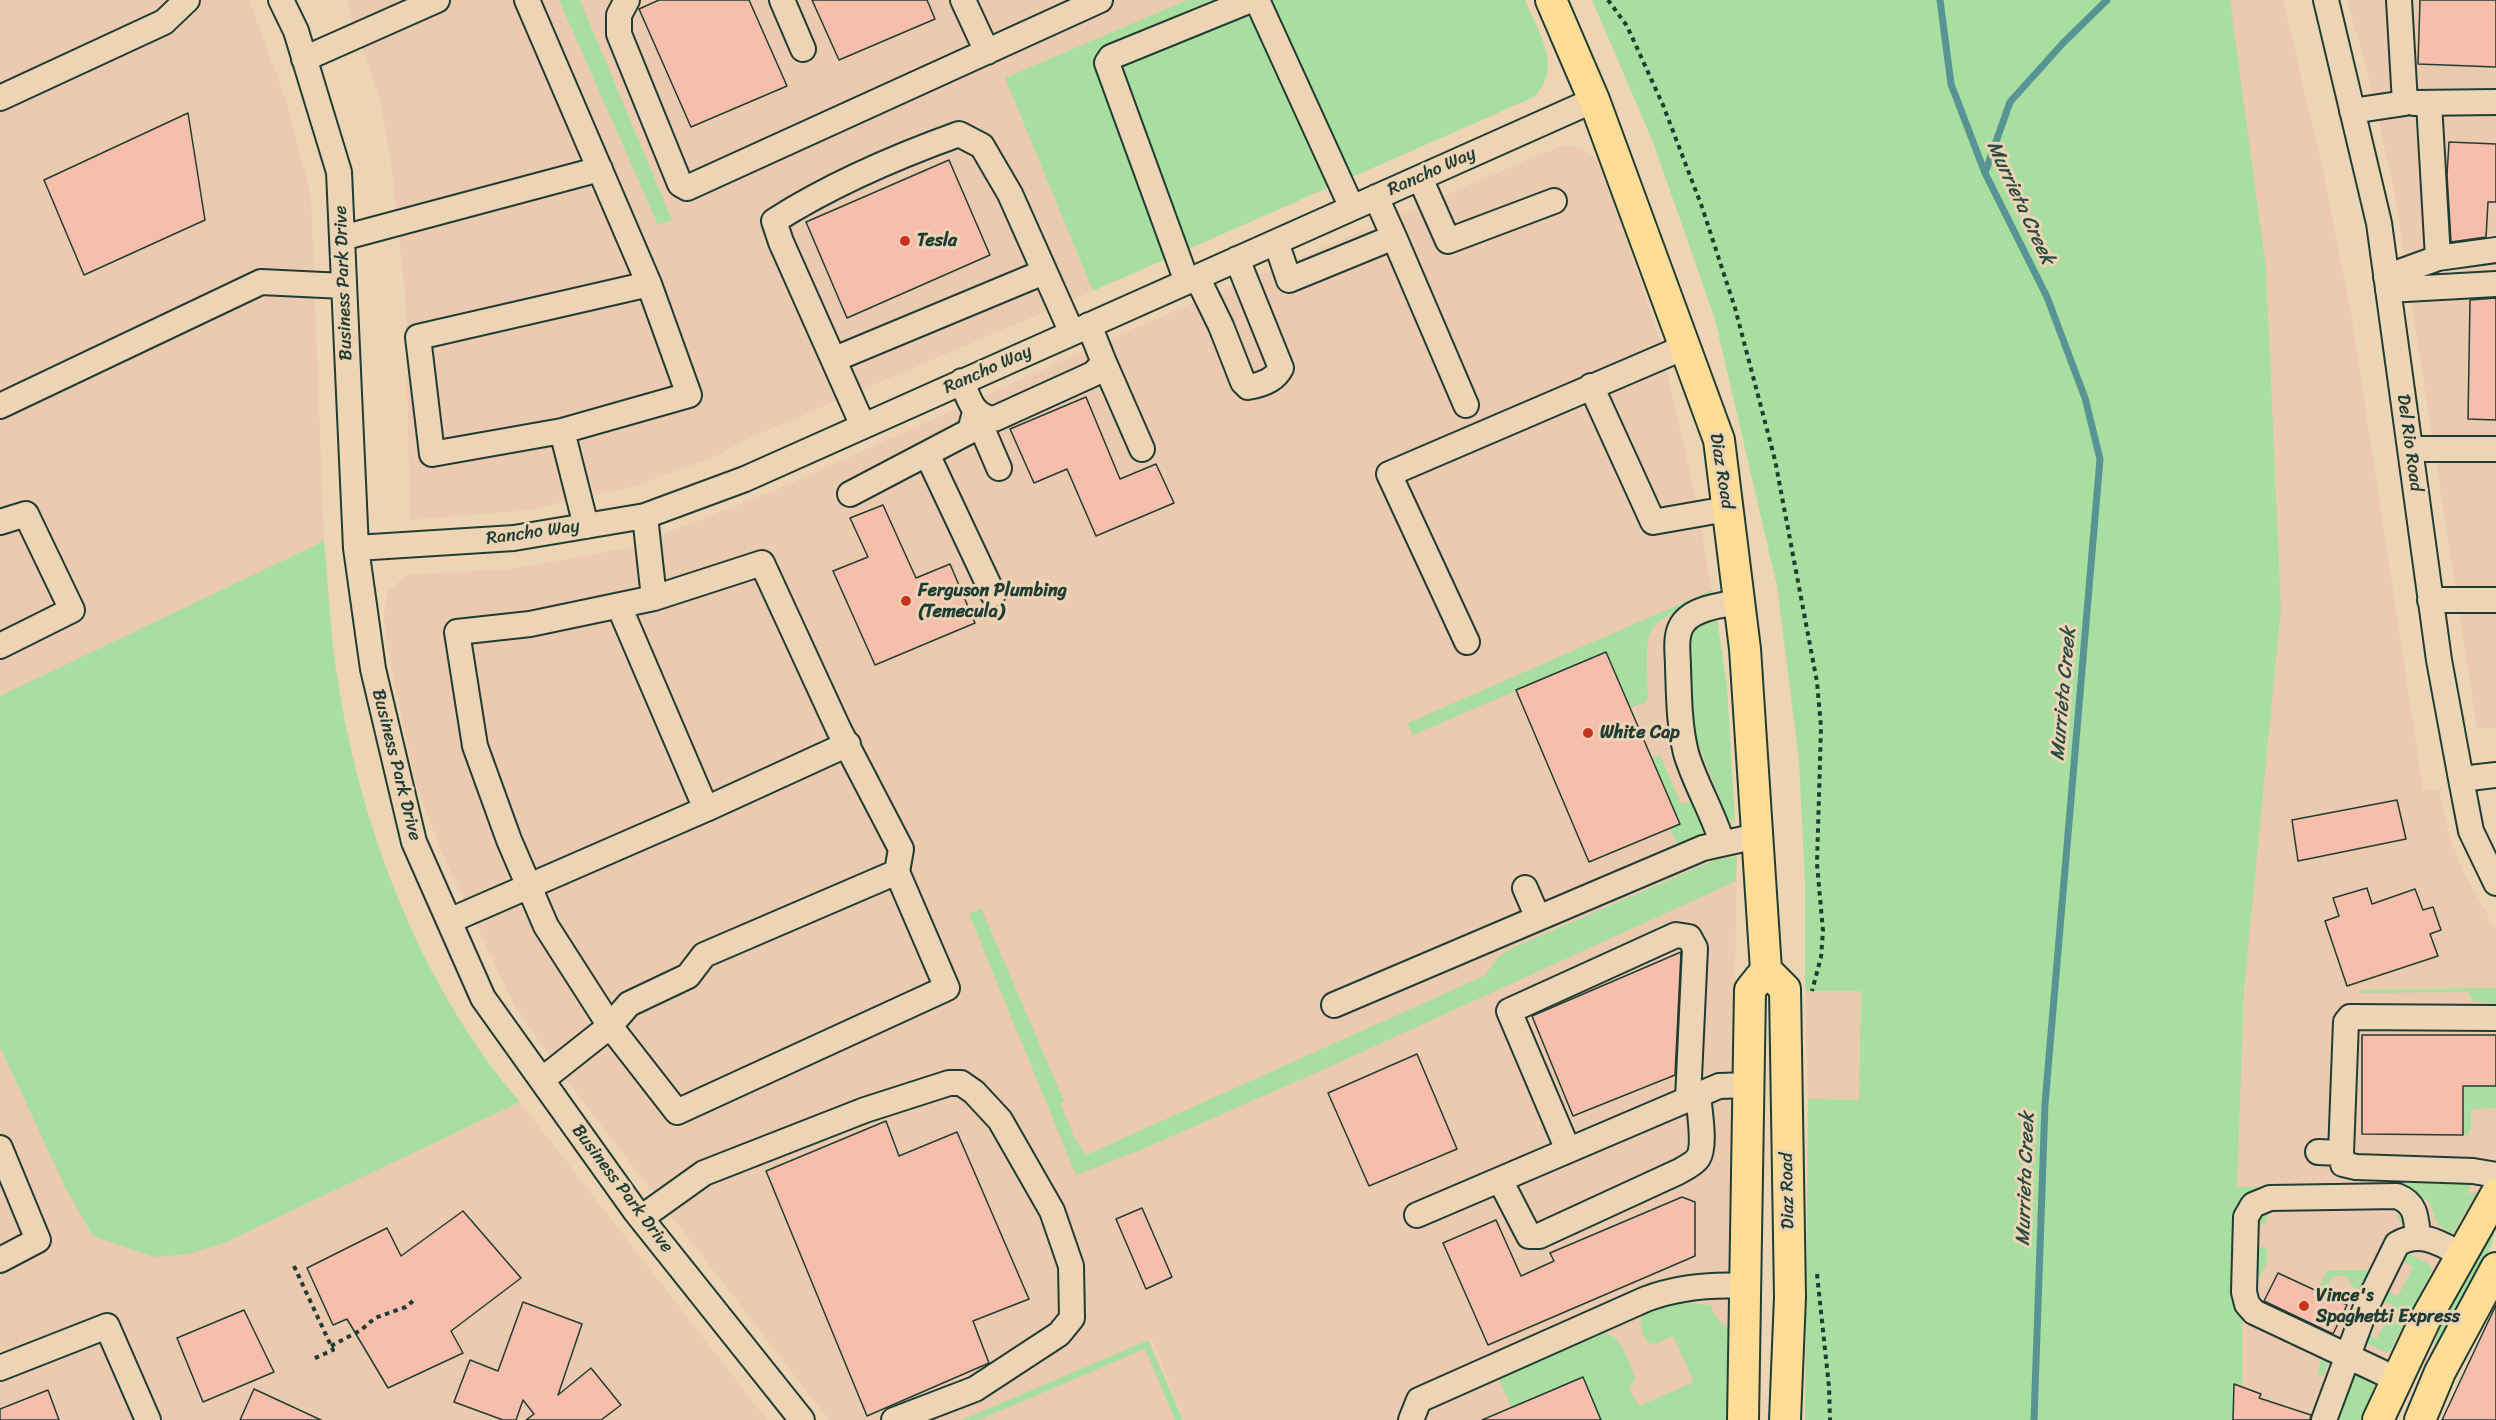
<!DOCTYPE html>
<style>
body{margin:0}
canvas{display:block;background:#ecd4b4}
</style>
<canvas width="2496" height="1420"></canvas>
<script>
const ctx = document.querySelector('canvas').getContext('2d');
ctx.lineJoin = 'round';
function paint(path, color) {
  ctx.fillStyle = color;
  ctx.fill(path, 'evenodd');
}
function trace(path, color, width, dash) {
  ctx.strokeStyle = color;
  ctx.lineWidth = width;
  ctx.lineCap = dash ? 'butt' : 'round';
  ctx.setLineDash(dash || []);
  ctx.stroke(path);
}
function drawText(font, color, halo, rows, align = 'center') {
  ctx.font = font + ' Sriracha,sans-serif';
  ctx.lineWidth = 6;
  ctx.setLineDash([]);
  ctx.textBaseline = 'middle';
  ctx.strokeStyle = halo;
  ctx.fillStyle = color;
  for (const [text, x, y, turn = 0] of rows) {
    ctx.save();
    ctx.translate(x, y);
    ctx.rotate((+turn || 0) * Math.PI / 180);
    ctx.textAlign = isNaN(turn) ? turn : align;
    if (halo) ctx.strokeText(text, 0, 0);
    ctx.fillText(text, 0, 0);
    ctx.restore();
  }
}
paint(new Path2D(`
 M 0,0 L 249,0 L 287,103 L 311,196 L 324,541 L 0,696 Z
 M 346,0 L 559,0 L 658,225 L 672,219 L 580,0 L 1187,0 L 1005,78 L 1093,291 L 747,439 L 714,457 L 635,486 L 528,510 L 410,520 L 405,294 L 391,161 L 381,104 Z
 M 2230,0 L 2283,0 L 2323,170 L 2351,313 L 2423,789 L 2439,790 L 2450,838 L 2462,869 L 2496,930 L 2496,1163 L 2433,1269 L 2392,1348 L 2360,1420 L 2219,1420 L 2237,1187 L 2244,990 L 2281,608 L 2266,268 Z
 M 2347,0 L 2496,0 L 2496,728 L 2477,728 L 2394,189 L 2367,70 Z
 M 1563,145 L 1584,149 L 1595,158 L 1606,178 L 1660,341 L 1698,508 L 1727,686 L 1737,856 L 1727,1420 L 1184,1420 L 1151,1338 L 1149,1339 L 1183,1420 L 829,1420 L 557,1068 L 514,1004 L 441,851 L 415,781 L 391,665 L 384,620 L 385,602 L 389,591 L 406,575 L 511,569 L 628,548 L 783,487 L 1131,330 Z
 M 1805,991 L 1861,991 L 1859,1100 L 1808,1099 Z
 M 0,1047 L 66,1189 L 224,1243 L 520,1102 L 767,1420 L 0,1420 Z`), '#ebcaaf');
paint(new Path2D(`
 M 559,0 L 580,0 L 672,220 L 658,225 Z
 M 1187,0 L 1525,0 C 1538,32 1564,67 1534,97 L 1093,291 L 1005,78 Z
 M 1592,0 L 2230,0 L 2266,268 L 2281,608 L 2244,990 L 2237,1187 L 2317,1187 L 2317,1183 L 2463,1183 L 2471,1184 L 2467,1193 L 2476,1193 L 2452,1235 L 2437,1223 L 2429,1201 L 2415,1194 L 2258,1193 L 2237,1299 L 2332,1355 L 2323,1375 L 2317,1375 L 2322,1357 L 2242,1321 L 2242,1387 L 2234,1385 L 2233,1420 L 1805,1420 L 1808,1099 L 1859,1100 L 1861,991 L 1805,991 L 1805,882 L 1799,761 L 1777,586 L 1715,319 L 1653,142 Z
 M 324,541 C 329,588 330,636 338,682 C 361,829 422,989 520,1102 L 224,1243 L 189,1254 L 154,1257 L 93,1236 L 66,1189 L 0,1047 L 0,696 Z
 M 1712,590 L 1713,596 C 1641,627 1646,618 1648,697 L 1645,702 L 1630,708 L 1606,652 L 1413,735 L 1408,723 Z
 M 1717,619 L 1727,687 L 1735,821 L 1728,820 L 1726,815 L 1695,735 L 1688,644 L 1696,629 Z
 M 1660,755 L 1681,804 L 1697,801 L 1704,829 L 1702,833 L 1677,844 L 1670,828 L 1680,823 L 1652,758 Z
 M 1737,856 L 1736,881 L 1318,1072 L 1138,1151 L 1076,1175 L 969,914 L 981,908 L 1064,1101 L 1060,1103 L 1078,1146 L 1080,1145 L 1086,1155 L 1484,976 L 1500,956 L 1510,949 L 1715,860 Z
 M 2496,988 L 2496,1004 L 2473,1001 L 2468,992 L 2361,993 L 2361,990 Z
 M 2463,1086 L 2496,1086 L 2496,1108 L 2471,1109 L 2471,1129 L 2467,1135 L 2463,1135 Z
 M 2400,1204 L 2407,1225 L 2398,1220 L 2398,1209 L 2269,1210 L 2266,1224 L 2258,1225 L 2258,1247 L 2267,1247 L 2267,1263 L 2252,1290 L 2258,1210 Z
 M 2496,1220 C 2496,1258 2447,1333 2427,1368 L 2446,1306 Z
 M 2404,1252 L 2426,1262 L 2433,1269 L 2390,1351 L 2385,1352 L 2362,1341 L 2366,1333 L 2377,1339 L 2393,1306 L 2382,1300 L 2385,1291 L 2398,1296 L 2413,1267 L 2403,1261 Z
 M 2327,1270 L 2369,1270 L 2360,1292 L 2355,1289 L 2346,1276 L 2332,1277 L 2323,1294 L 2317,1291 Z
 M 1682,1303 L 1712,1305 L 1712,1311 L 1722,1325 L 1729,1326 L 1727,1420 L 1601,1420 L 1583,1377 L 1511,1407 L 1499,1378 L 1605,1333 C 1623,1336 1629,1365 1636,1380 L 1628,1387 L 1639,1406 L 1694,1382 L 1673,1336 L 1655,1344 L 1649,1343 C 1644,1339 1642,1333 1641,1326 C 1638,1303 1667,1304 1682,1303 Z
 M 1148,1340 L 1183,1420 L 1175,1420 L 1145,1349 L 979,1420 L 962,1420 Z
 M 2352,1373 L 2375,1385 L 2360,1420 L 2337,1420 Z`), '#a8dea0');
trace(new Path2D(`
 M 1940,0 L 1951,84 L 1985,173 L 2047,297 L 2085,398 L 2100,459 L 2045,1104 L 2034,1420
 M 1985,173 L 2010,102 L 2064,42 L 2107,0`), '#579494', 7);
const building = new Path2D(`
 M 659,0 L 749,0 L 787,86 L 691,127 L 639,9 Z
 M 812,0 L 927,0 L 935,19 L 839,60 Z
 M 2420,0 L 2496,0 L 2496,67 L 2418,64 Z
 M 188,113 L 205,220 L 84,275 L 44,180 Z
 M 2449,142 L 2496,144 L 2496,202 L 2488,202 L 2486,237 L 2451,242 L 2447,175 Z
 M 949,160 L 990,255 L 847,318 L 806,222 Z
 M 2496,298 L 2496,420 L 2468,419 L 2470,300 Z
 M 1086,397 L 1120,479 L 1156,464 L 1174,503 L 1096,536 L 1067,469 L 1034,483 L 1010,429 Z
 M 883,505 L 916,578 L 950,564 L 975,623 L 875,665 L 833,571 L 868,557 L 850,518 Z
 M 1606,652 L 1680,824 L 1589,862 L 1516,690 Z
 M 2397,800 L 2406,839 L 2298,861 L 2292,820 Z
 M 2367,888 L 2372,904 L 2415,889 L 2423,910 L 2433,907 L 2441,930 L 2430,934 L 2438,956 L 2347,986 L 2325,921 L 2339,916 L 2333,898 Z
 M 1681,952 L 1675,1075 L 1573,1116 L 1532,1016 Z
 M 2362,1035 L 2496,1035 L 2496,1086 L 2463,1086 L 2463,1135 L 2362,1134 Z
 M 1417,1054 L 1457,1149 L 1369,1186 L 1328,1093 Z
 M 886,1121 L 899,1156 L 957,1132 L 1029,1299 L 973,1321 L 989,1363 L 867,1416 L 766,1171 Z
 M 1682,1197 L 1695,1202 L 1695,1256 L 1488,1345 L 1443,1243 L 1496,1220 L 1521,1276 L 1554,1261 L 1550,1253 Z
 M 1142,1208 L 1172,1277 L 1146,1289 L 1116,1219 Z
 M 463,1211 L 521,1278 L 451,1331 L 463,1353 L 388,1388 L 347,1319 L 333,1325 L 307,1268 L 387,1228 L 401,1256 Z
 M 2278,1273 L 2347,1305 L 2333,1334 L 2264,1301 Z
 M 523,1302 L 582,1324 L 558,1395 L 591,1368 L 621,1405 L 601,1420 L 526,1420 L 534,1414 L 523,1400 L 516,1420 L 503,1420 L 454,1402 L 470,1360 L 498,1371 Z
 M 2496,1305 L 2496,1420 L 2442,1420 L 2463,1375 Z
 M 244,1310 L 274,1372 L 203,1402 L 177,1338 Z
 M 1583,1377 L 1601,1420 L 1482,1420 L 1555,1389 Z
 M 2234,1384 L 2261,1394 L 2259,1398 L 2311,1415 L 2310,1420 L 2233,1420 Z
 M 254,1389 L 321,1420 L 240,1420 Z
 M 48,1390 L 59,1420 L 0,1420 L 0,1409 Z`);
paint(building, '#f7beac');
trace(building, '#1f3d34', 1.5);
const minor = new Path2D(`
 M 281,0 L 296,31 L 339,172 L 356,548 L 373,669 L 414,842 L 483,998 L 636,1212 L 802,1420
 M 527,0 L 649,284 L 689,395 L 562,431 L 432,454 L 418,337 L 649,284
 M 627,0 L 619,15 L 619,34 L 680,184 L 687,188 L 1100,0
 M 782,0 L 803,49
 M 963,0 L 987,52
 M 1257,0 L 1352,208
 M 2326,0 L 2379,223 L 2439,660 L 2461,779 L 2471,831 L 2496,883
 M 304,59 L 437,0
 M 0,98 L 164,22 L 187,0
 M 2414,103 L 2496,102
 M 2429,103 L 2438,258
 M 2352,111 L 2405,103 L 2399,0
 M 1420,178 L 1448,241 L 1554,201
 M 1394,237 L 1466,405
 M 342,238 L 600,169
 M 1276,242 L 1289,280 L 1394,237 L 1376,197
 M 1197,277 L 1221,326 L 1243,382 L 1248,387 C 1261,385 1275,380 1281,368 L 1237,259
 M 2386,277 L 2438,258 L 2496,250
 M 1187,282 L 1107,63 L 1111,57 L 1251,0
 M 2388,290 L 2496,284
 M 835,359 L 1044,272
 M 1103,360 L 1142,449
 M 962,381 C 969,399 972,416 994,419 L 1093,374 L 1101,366 L 1103,360 L 1089,325
 M 1591,386 L 1653,522 L 1727,509
 M 0,406 L 261,282 L 344,286
 M 975,412 L 999,468
 M 863,426 L 781,242 L 774,221 C 832,184 895,157 959,134 L 982,146 L 1010,194 L 1072,333
 M 562,431 L 586,526
 M 2410,449 L 2496,449
 M 927,454 L 993,594
 M 850,494 L 970,431 L 975,412
 M 645,516 L 654,598 L 530,624 L 457,632 L 475,746 L 509,840 L 546,926 L 610,1026 L 677,1112 L 947,988 L 897,872 L 901,849 L 839,730 L 762,563 L 654,598
 M 0,522 L 26,514 L 72,610 L 0,646
 M 356,548 L 514,538 L 645,516 L 745,479 L 1594,100
 M 2430,600 L 2496,600
 M 619,606 L 706,809 L 848,744
 M 1467,642 L 1389,474 L 1685,347
 M 2461,779 L 2496,775
 M 1722,843 C 1713,812 1695,784 1686,753 C 1679,725 1679,696 1678,667 C 1678,653 1674,634 1684,622 C 1695,608 1722,605 1739,602
 M 1525,888 L 1538,918
 M 449,921 L 706,809
 M 1334,1005 L 1703,848 L 1757,836
 M 2496,1018 L 2350,1017 L 2346,1022 L 2341,1153 L 2343,1164 L 2356,1167 L 2473,1171 L 2496,1175
 M 543,1079 L 610,1026 L 629,1004 L 688,976 L 704,955 L 897,872
 M 0,1148 L 38,1240 L 0,1260
 M 1568,1150 L 1509,1011 L 1676,935 L 1689,937 L 1695,948 L 1688,1099
 M 2318,1152 L 2341,1153
 M 1500,1180 L 1529,1236 L 1539,1236 L 1678,1172 C 1685,1168 1694,1164 1698,1158 C 1706,1146 1699,1109 1698,1094
 M 1417,1215 L 1719,1086 L 1749,1085
 M 641,1218 L 704,1173 L 865,1110 L 949,1083 L 961,1083 L 974,1092 L 1000,1120 L 1052,1211 L 1071,1266 L 1072,1318 L 1059,1334 L 975,1389 L 894,1420
 M 0,1368 L 107,1326 L 148,1420
 M 2396,1379 L 2254,1312 L 2247,1304 L 2244,1292 L 2246,1217 L 2253,1205 L 2270,1198 L 2397,1196 C 2417,1204 2416,1218 2418,1238
 M 1411,1420 L 1419,1400 L 1646,1299 C 1678,1287 1711,1284 1746,1286
 M 2324,1420 L 2366,1307 L 2397,1244 C 2420,1230 2440,1243 2460,1254`);
const major = new Path2D(`
 M 1551,0 L 1594,100 L 1719,440 L 1745,649 L 1766,970 L 1750,990 L 1743,1420
 M 1766,970 L 1785,989 L 1790,1297 L 1785,1420
 M 2378,1420 L 2425,1320 L 2496,1194
 M 2420,1420 L 2440,1372 L 2496,1268`);
trace(minor, '#1f3d34', 28);
trace(major, '#1f3d34', 34);
trace(new Path2D(`
 M 1608,0 L 1627,26 L 1663,105 L 1702,207 L 1735,308 L 1775,460 L 1817,682 L 1821,727 L 1817,864 L 1823,931 L 1821,957 L 1812,991
 M 294,1266 L 333,1350 L 313,1359
 M 1817,1274 L 1829,1387 L 1830,1420
 M 331,1346 L 361,1330 L 375,1318 L 406,1307 L 414,1300`), '#1f3d34', 4, [4.5, 4.5]);
trace(minor, '#ecd4b4', 24);
trace(major, '#ffdd96', 30);
for (const [x, y, r, color] of [
 [905,241,6,"#c8321e"],
 [906,601,6,"#c8321e"],
 [1588,733,6,"#c8321e"],
 [2304,1306,6,"#c8321e"]
]) {
  const dot = new Path2D();
  dot.arc(x, y, r, 0, 2 * Math.PI);
  ctx.fillStyle = color;
  ctx.fill(dot);
  trace(dot, '#ecd4b4', 2);
}
drawText('18px', '#1f3d34', '#ecd4b4', [
 ["Rancho Way",1432,172,-24],
 ["Business Park Drive",344,283,-92],
 ["Rancho Way",988,370,-24],
 ["Del Rio Road",2409,443,82],
 ["Diaz Road",1721,471,81],
 ["Rancho Way",533,533,-8],
 ["Business Park Drive",396,765,76],
 ["Business Park Drive",622,1189,53],
 ["Diaz Road",1788,1191,-91]
]);
drawText('bold 18px', '#1f3d34', '#ecd4b4', [
 ["Tesla",917,241],
 ["Ferguson Plumbing",918,591],
 ["(Temecula)",918,612],
 ["White Cap",1600,733],
 ["Vince's",2316,1296],
 ["Spaghetti Express",2316,1317]
], 'left');
drawText('italic 20px', '#284c44', '#ecd4b4', [
 ["Murrieta Creek",2020,203,65],
 ["Murrieta Creek",2064,694,-85],
 ["Murrieta Creek",2026,1179,-88]
]);
</script>
